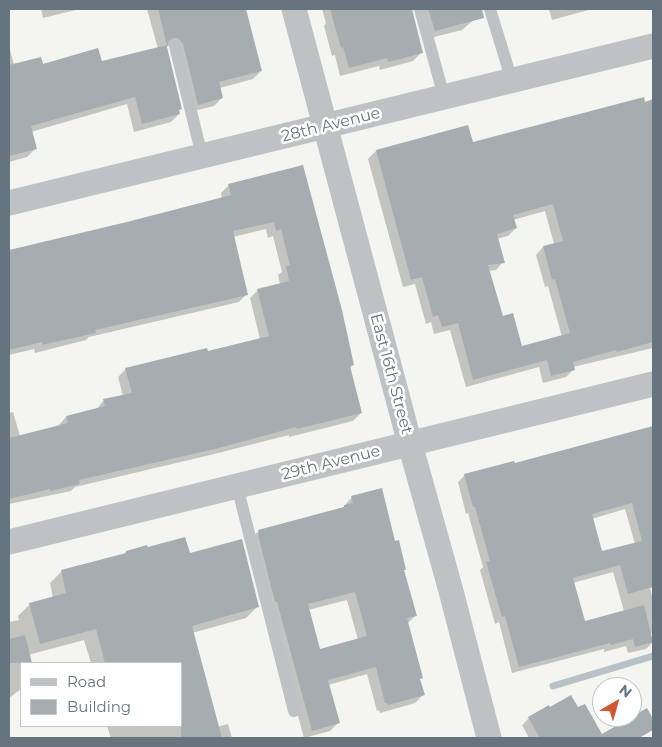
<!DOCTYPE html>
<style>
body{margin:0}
#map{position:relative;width:662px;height:747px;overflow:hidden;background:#f4f4f1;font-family:Montserrat,sans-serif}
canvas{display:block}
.frame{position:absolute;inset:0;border:10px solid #66747f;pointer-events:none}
.legend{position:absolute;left:20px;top:662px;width:162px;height:65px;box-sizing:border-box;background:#fff;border:1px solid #c2c7cc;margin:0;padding:6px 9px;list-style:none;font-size:15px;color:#66747f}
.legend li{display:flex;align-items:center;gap:10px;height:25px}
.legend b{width:25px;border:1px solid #c2c7cc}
.north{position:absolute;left:592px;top:677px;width:50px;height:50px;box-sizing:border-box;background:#fff;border:1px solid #c2c7cc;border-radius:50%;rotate:38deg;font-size:14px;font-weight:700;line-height:20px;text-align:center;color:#66747f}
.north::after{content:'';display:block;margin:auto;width:18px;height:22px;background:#d15734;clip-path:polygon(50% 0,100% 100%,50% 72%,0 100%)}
</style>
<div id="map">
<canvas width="662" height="747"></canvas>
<div class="frame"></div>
<ul class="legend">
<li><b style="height:6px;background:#bec2c5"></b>Road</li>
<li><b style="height:14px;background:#a6adb1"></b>Building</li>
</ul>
<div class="north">N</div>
</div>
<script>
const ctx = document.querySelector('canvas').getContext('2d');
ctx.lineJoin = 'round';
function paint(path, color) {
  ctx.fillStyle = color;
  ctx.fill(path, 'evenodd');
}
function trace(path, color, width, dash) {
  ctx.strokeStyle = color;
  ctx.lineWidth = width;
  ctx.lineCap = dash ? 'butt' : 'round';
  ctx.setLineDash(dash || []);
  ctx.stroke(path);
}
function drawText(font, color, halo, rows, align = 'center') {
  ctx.font = font + ' Montserrat,sans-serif';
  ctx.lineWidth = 5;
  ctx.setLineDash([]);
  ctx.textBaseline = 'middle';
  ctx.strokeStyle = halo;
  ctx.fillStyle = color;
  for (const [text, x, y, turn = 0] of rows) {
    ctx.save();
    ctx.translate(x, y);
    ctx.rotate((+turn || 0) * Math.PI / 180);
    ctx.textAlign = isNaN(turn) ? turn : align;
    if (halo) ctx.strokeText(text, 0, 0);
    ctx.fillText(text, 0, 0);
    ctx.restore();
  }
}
paint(new Path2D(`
 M 41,9 L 80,9 L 43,18 Z
 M 147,9 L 244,9 L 261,71 L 253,79 L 220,88 L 222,98 L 214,106 L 189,112 L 169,46 L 165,46 L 181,108 L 178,111 L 179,114 L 171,122 L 134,132 L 127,104 L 31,132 L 36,148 L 27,157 L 9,162 L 9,46 L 14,65 L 101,63 L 158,49 Z
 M 322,9 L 481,9 L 481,10 L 478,16 L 462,30 L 426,39 L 419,15 L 414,9 L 410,9 L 422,52 L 413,61 L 380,70 L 379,66 L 340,76 L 335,55 L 332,56 L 324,26 L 326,23 Z
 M 549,9 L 592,9 L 552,20 Z
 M 653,115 L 653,348 L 573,367 L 573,370 L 566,377 L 543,383 L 539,367 L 466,387 L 450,330 L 434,334 L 431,322 L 426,324 L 415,284 L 403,287 L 368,159 L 376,151 L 467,127 L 472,144 L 649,122 ZM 545,211 L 554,244 L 543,247 L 536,255 L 545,287 L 548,286 L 562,337 L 522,348 L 502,318 L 489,271 L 496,270 L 503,262 L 497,239 L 508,236 L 516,228 L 513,220 Z
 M 302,166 L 353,365 L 350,368 L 361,413 L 353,421 L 289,437 L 289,435 L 210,455 L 75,487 L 71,491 L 9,504 L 9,413 L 13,412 L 20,436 L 59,427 L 59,425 L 66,417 L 96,410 L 104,400 L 123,396 L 118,377 L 126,369 L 207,353 L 260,339 L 250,298 L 258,290 L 280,284 L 278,275 L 282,272 L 273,236 L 268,238 L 266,229 L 233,237 L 247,294 L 239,302 L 89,337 L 86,340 L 35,353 L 34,349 L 9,355 L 9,251 L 127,224 L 222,199 L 221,193 L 229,185 Z
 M 653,427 L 653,493 L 648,494 L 653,511 L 653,587 L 650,588 L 653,599 L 653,633 L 646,635 L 646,638 L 653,636 L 653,642 L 646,649 L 628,653 L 626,646 L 604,652 L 604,649 L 512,673 L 499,622 L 495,624 L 480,570 L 483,567 L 468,513 L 466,514 L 458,482 L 465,475 L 514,465 ZM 625,509 L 635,544 L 601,553 L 592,519 ZM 613,572 L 624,611 L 584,623 L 573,583 Z
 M 352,497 L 395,542 L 405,569 L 403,571 L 415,616 L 407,624 L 422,678 L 419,680 L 423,695 L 415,703 L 380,713 L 379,710 L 377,711 L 367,674 L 328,685 L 338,723 L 330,731 L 304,738 L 250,539 L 259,531 L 342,509 ZM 347,600 L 358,640 L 319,651 L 308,610 Z
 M 147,548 L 189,555 L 258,606 L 246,618 L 192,633 L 217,727 L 228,724 L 232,738 L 111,738 L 107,726 L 181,726 L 181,663 L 91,663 L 84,640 L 28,655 L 31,663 L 21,663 L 21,689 L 9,698 L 9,622 L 19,620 L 18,616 L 30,604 L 53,598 L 50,583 L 61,572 L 122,556 L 126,552 Z
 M 549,709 L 578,709 L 602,736 L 646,710 L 653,722 L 653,728 L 639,738 L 529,738 L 522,725 L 529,718 Z`), '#0003');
trace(new Path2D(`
 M 553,686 L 653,656`), '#b8c2c6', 7);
paint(new Path2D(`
 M 158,9 L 246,9 L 262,71 L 219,82 L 223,98 L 198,105 L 183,44 L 178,38 L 173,38 L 169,41 L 167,47 L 182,109 L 179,110 L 180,114 L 142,124 L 135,97 L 31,126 L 37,149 L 9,156 L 9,65 L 41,57 L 43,64 L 98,48 L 102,61 L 167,45 Z
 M 330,9 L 412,9 L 423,53 L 388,62 L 387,58 L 349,68 L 343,47 L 341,48 Z
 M 428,9 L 482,9 L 484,18 L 435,31 Z
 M 644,97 L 645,102 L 653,99 L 653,342 L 617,352 L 616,350 L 573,362 L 575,370 L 551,376 L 547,360 L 473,380 L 458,323 L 442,327 L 438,315 L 433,317 L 422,277 L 411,280 L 376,150 L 468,125 L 473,142 ZM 553,204 L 563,241 L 543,246 L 552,280 L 555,279 L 570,333 L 522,346 L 513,313 L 503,316 L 488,265 L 505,263 L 497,234 L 517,228 L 513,215 Z
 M 303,165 L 342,310 L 354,365 L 350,366 L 362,413 L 297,429 L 296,427 L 219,448 L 79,480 L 80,484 L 50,491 L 50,489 L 9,499 L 9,438 L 68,423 L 66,416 L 105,406 L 103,399 L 132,393 L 125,368 L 207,348 L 208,351 L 269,336 L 257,289 L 289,281 L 286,266 L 290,265 L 281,229 L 276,231 L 274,222 L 233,231 L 248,295 L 95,330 L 96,333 L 42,345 L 42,342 L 9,350 L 9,250 L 127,222 L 231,195 L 228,184 Z
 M 653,426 L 653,587 L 628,594 L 620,565 L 573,578 L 585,621 L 644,605 L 653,642 L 635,647 L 633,639 L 611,645 L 610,643 L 519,667 L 505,616 L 502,617 L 486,562 L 490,561 L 475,507 L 473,507 L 464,474 L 514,461 L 515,463 ZM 632,503 L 642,541 L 602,551 L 592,514 Z
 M 382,488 L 395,541 L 399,540 L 406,570 L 404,570 L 417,616 L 407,618 L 423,678 L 420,679 L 425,695 L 388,705 L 387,703 L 385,703 L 376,667 L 328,680 L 340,723 L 312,731 L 277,602 L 275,602 L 258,535 L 259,535 L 258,530 L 344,507 L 344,505 L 353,503 L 351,496 ZM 355,592 L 367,636 L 320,649 L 308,604 Z
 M 185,537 L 190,553 L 242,539 L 259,607 L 192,626 L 222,738 L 181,738 L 181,663 L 105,663 L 96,629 L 40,644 L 29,603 L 66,593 L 61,570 L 126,553 L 126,551 L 147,545 L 148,547 Z
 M 25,635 L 32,663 L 9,663 L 9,639 Z
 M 571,695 L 578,707 L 585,704 L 602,734 L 647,708 L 653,719 L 653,730 L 639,738 L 540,738 L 528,717 L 549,705 L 550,707 Z`), '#a6adb1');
trace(new Path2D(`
 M 420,9 L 444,97
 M 490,9 L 512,81
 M 175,46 L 202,156
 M 237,486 L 294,711`), '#bec2c5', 12);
trace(new Path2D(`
 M 294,9 L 410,444 L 451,591 L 489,738
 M 9,203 L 653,46
 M 9,542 L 653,384`), '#bec2c5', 25);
drawText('16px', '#66747f', '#fff', [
 ["28th Avenue",331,125,-14],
 ["East 16th Street",391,374,75],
 ["29th Avenue",331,463,-14]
]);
</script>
